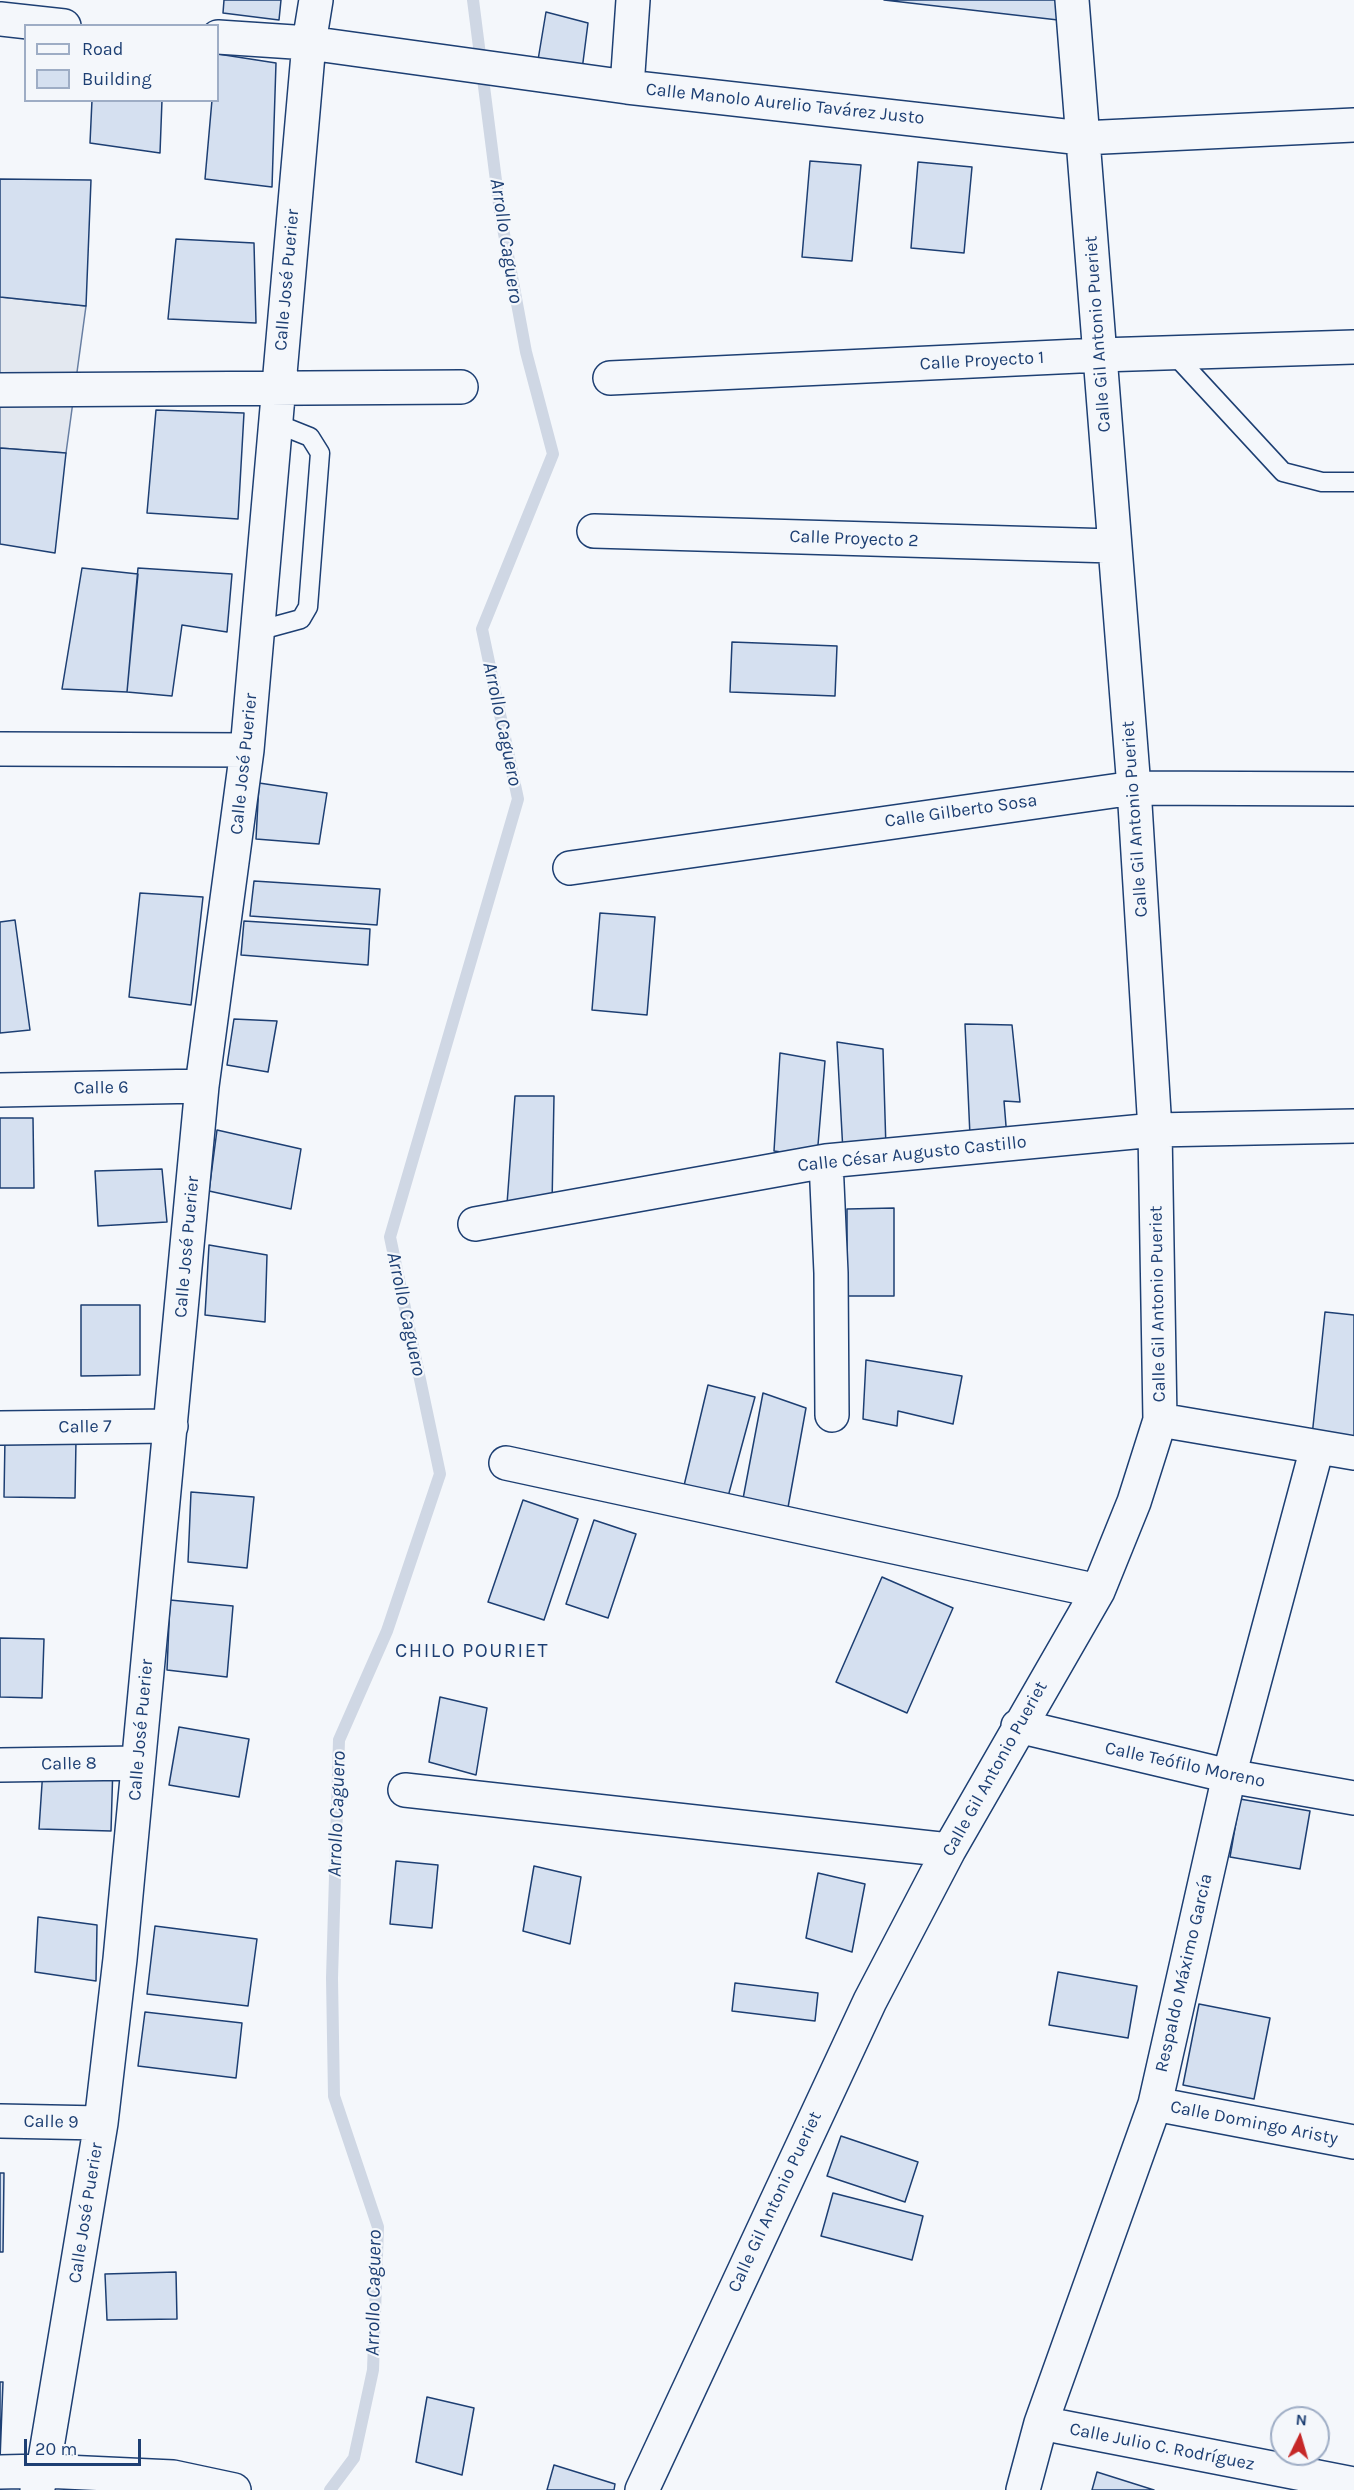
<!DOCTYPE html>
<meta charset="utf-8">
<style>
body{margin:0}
#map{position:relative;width:1354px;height:2490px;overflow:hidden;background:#f4f7fb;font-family:Karla,sans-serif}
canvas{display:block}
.legend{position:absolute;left:24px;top:24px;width:195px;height:78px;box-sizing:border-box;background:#f4f7fb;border:2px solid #9eadc5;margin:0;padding:8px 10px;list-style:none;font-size:18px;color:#1d3f73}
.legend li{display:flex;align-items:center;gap:12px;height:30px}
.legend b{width:30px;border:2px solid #9eadc5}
.north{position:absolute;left:1270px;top:2406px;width:60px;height:60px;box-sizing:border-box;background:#f4f7fb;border:2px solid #9eadc5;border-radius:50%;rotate:5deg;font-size:16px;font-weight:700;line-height:24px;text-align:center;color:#1d3f73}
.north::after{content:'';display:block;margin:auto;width:21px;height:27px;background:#c62828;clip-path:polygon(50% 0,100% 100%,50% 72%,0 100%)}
.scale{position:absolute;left:24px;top:2439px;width:117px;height:27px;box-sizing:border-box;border:3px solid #1d3f73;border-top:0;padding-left:8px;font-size:18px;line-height:21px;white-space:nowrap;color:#1d3f73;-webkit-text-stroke:4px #f4f7fb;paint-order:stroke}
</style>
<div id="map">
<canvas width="1354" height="2490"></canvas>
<ul class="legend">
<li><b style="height:8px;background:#f4f7fb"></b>Road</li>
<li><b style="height:16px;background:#d5e0f0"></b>Building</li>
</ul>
<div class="north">N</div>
<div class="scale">20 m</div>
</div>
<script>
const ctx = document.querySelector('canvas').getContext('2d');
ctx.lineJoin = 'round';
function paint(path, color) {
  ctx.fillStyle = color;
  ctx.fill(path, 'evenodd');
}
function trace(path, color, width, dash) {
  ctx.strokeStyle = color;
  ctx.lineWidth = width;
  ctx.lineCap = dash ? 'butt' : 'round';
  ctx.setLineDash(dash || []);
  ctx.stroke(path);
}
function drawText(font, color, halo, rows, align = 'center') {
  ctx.font = font + ' Karla,sans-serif';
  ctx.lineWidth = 4.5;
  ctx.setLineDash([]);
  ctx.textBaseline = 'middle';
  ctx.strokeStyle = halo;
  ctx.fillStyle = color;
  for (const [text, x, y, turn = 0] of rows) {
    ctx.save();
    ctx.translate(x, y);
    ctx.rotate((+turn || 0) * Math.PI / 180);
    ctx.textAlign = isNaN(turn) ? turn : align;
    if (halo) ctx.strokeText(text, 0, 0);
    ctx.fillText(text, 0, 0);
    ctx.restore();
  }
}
const parking = new Path2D(`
 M 0,297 L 86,306 L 66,453 L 0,448 Z`);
paint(parking, '#e3e8f0');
trace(parking, '#687fa3', 1.5);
trace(new Path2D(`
 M 330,2490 L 354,2458 L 373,2370 L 378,2227 L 334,2096 L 332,1978 L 339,1740 L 387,1631 L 440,1474 L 390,1237 L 518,799 L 482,629 L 553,454 L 526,352 L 500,212 L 473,0`), '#cfd7e4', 12);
const building = new Path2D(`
 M 224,0 L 281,0 L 279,20 L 223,13 Z
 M 884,0 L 1060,0 L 1058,20 Z
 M 546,12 L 588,23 L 582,70 L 538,60 Z
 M 218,54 L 276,63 L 272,187 L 205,179 L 212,100 L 218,100 Z
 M 92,100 L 162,100 L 160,153 L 90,143 Z
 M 810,161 L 861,165 L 852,261 L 802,257 Z
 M 918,162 L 972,167 L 964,253 L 911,248 Z
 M 0,179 L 91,180 L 86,306 L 0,297 Z
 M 176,239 L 254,243 L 256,323 L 168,319 Z
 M 156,410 L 244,413 L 238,519 L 147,513 Z
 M 0,448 L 66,453 L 55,553 L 0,544 Z
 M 82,568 L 138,574 L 127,692 L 62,689 Z
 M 138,568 L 232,574 L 227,632 L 182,625 L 172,696 L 127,692 Z
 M 732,642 L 837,646 L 835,696 L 730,692 Z
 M 259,783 L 327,793 L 319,844 L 256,839 Z
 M 254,881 L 380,889 L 377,925 L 250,916 Z
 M 140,893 L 203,897 L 191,1005 L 129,997 Z
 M 600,913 L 655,917 L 647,1015 L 592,1010 Z
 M 15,920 L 30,1030 L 0,1033 L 0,922 Z
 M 244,921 L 370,929 L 368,965 L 241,955 Z
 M 234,1019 L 277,1021 L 268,1072 L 227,1065 Z
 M 965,1024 L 1012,1025 L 1020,1102 L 1004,1101 L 1007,1138 L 970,1136 Z
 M 837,1042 L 883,1049 L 886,1149 L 843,1152 Z
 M 780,1053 L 825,1061 L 817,1157 L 774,1151 Z
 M 515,1096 L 554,1096 L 552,1205 L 507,1204 Z
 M 0,1118 L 33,1118 L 34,1188 L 0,1188 Z
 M 217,1130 L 301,1149 L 291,1209 L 209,1191 Z
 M 162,1169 L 167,1222 L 98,1226 L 95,1171 Z
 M 894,1208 L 894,1296 L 847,1296 L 847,1209 Z
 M 209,1245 L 267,1255 L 265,1322 L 205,1315 Z
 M 81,1305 L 140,1305 L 140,1375 L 81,1376 Z
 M 1325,1312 L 1354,1315 L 1354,1440 L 1312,1436 Z
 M 866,1360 L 962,1376 L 953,1424 L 898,1411 L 897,1426 L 863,1419 Z
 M 708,1385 L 755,1397 L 726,1504 L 682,1494 Z
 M 763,1393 L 806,1408 L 787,1513 L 742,1504 Z
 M 5,1438 L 76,1440 L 75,1498 L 4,1497 Z
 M 191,1492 L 254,1497 L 247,1568 L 188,1562 Z
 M 523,1500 L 578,1519 L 544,1620 L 488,1602 Z
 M 594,1520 L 636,1534 L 608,1618 L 566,1604 Z
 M 882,1577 L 953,1608 L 907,1713 L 836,1682 Z
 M 170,1600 L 233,1606 L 227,1677 L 167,1670 Z
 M 0,1638 L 44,1639 L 42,1698 L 0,1697 Z
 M 440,1697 L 487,1708 L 476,1775 L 429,1762 Z
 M 179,1727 L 249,1739 L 239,1797 L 169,1785 Z
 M 113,1764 L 111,1831 L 39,1829 L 43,1769 Z
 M 1240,1799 L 1310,1811 L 1300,1869 L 1230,1857 Z
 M 396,1861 L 438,1865 L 432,1928 L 390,1924 Z
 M 534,1866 L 581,1877 L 570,1944 L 523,1931 Z
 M 818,1873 L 865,1884 L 852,1952 L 806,1938 Z
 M 38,1917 L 97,1925 L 96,1981 L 35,1972 Z
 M 155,1926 L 257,1939 L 248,2006 L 147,1994 Z
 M 1058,1972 L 1137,1986 L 1128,2038 L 1049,2025 Z
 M 735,1983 L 818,1993 L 815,2021 L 732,2011 Z
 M 1199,2004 L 1270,2018 L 1254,2099 L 1183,2085 Z
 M 145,2012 L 242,2023 L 236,2078 L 138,2066 Z
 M 841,2136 L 918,2162 L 905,2202 L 827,2176 Z
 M 0,2173 L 4,2173 L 3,2252 L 0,2252 Z
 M 833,2193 L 923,2216 L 912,2260 L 821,2236 Z
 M 176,2272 L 177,2319 L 107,2320 L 105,2274 Z
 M 0,2382 L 3,2382 L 0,2460 Z
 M 427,2397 L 474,2408 L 462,2475 L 416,2462 Z
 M 554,2465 L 615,2484 L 614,2490 L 547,2490 Z
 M 1097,2472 L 1154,2490 L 1092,2490 Z`);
paint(building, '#d5e0f0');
trace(building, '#1d3f73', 1.5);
const lane = new Path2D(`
 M 1173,353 L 1283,472 L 1322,482 L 1354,482
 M 257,631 L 301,619 L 308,607 L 320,453 L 310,437 L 275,423`);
const street = new Path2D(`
 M 0,19 L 64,26
 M 218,37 L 309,43 L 627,87 L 1082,138 L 1354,125
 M 627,87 L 633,0
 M 610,378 L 1100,355 L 1354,347
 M 0,390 L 461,387
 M 594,531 L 1113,546
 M 0,749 L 247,750
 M 570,868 L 1134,788 L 1354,789
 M 0,1090 L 202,1086
 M 826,1161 L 831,1273 L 832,1415
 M 475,1224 L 826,1161 L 1155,1130 L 1354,1126
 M 1160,1420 L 1354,1453
 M 0,1428 L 171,1426
 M 506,1463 L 1098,1591
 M 1018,1726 L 1229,1776 L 1354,1798
 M 0,1765 L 138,1763
 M 405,1790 L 949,1850
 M 1155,2104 L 1354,2142
 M 0,2121 L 101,2123
 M 1041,2423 L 1354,2484
 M 0,2472 L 43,2471 L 173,2477 L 234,2490
 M 37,2490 L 43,2471 L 101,2123 L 120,1959 L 202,1086 L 247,750 L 309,43 L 316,0
 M 642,2490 L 870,2001 L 949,1850 L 1098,1591 L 1134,1502 L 1160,1420 L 1155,1130 L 1134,788 L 1072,0
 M 1023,2490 L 1041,2423 L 1155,2104 L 1229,1776 L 1317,1448`);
trace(lane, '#1d3f73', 21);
trace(street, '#1d3f73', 36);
trace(lane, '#f4f7fb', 18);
trace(street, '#f4f7fb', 33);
drawText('18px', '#1d3f73', '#f4f7fb', [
 ["Calle Manolo Aurelio Tavárez Justo",785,104,6],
 ["Calle José Puerier",287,280,-85],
 ["Calle Gil Antonio Pueriet",1098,334,-94],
 ["Calle Proyecto 1",982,361,-3],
 ["Calle Proyecto 2",854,539,2],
 ["Calle José Puerier",244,764,-84],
 ["Calle Gilberto Sosa",961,811,-8],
 ["Calle Gil Antonio Pueriet",1135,819,-94],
 ["Calle 6",101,1088,-1],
 ["Calle César Augusto Castillo",912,1154,-6],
 ["Calle José Puerier",187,1247,-85],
 ["Calle Gil Antonio Pueriet",1158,1304,-91],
 ["Calle 7",85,1427,-1],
 ["Calle José Puerier",141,1730,-85],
 ["Calle 8",69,1764,-1],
 ["Calle Teófilo Moreno",1185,1765,12],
 ["Calle Gil Antonio Pueriet",995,1769,-61],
 ["Respaldo Máximo García",1184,1973,-77],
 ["Calle 9",51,2122,1],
 ["Calle Domingo Aristy",1254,2123,11],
 ["Calle Gil Antonio Pueriet",775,2202,-65],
 ["Calle José Puerier",86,2213,-81],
 ["Calle Julio C. Rodríguez",1162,2447,11]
]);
drawText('italic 20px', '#1d3f73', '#f4f7fb', [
 ["Arrollo Caguero",506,241,81],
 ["Arrollo Caguero",502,724,78],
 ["Arrollo Caguero",406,1314,78],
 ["Arrollo Caguero",337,1814,-88],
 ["Arrollo Caguero",374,2293,-89]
]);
ctx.letterSpacing = '1.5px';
drawText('20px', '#1d3f73', '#f4f7fb', [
 ["CHILO POURIET",472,1651]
]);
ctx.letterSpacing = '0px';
</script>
